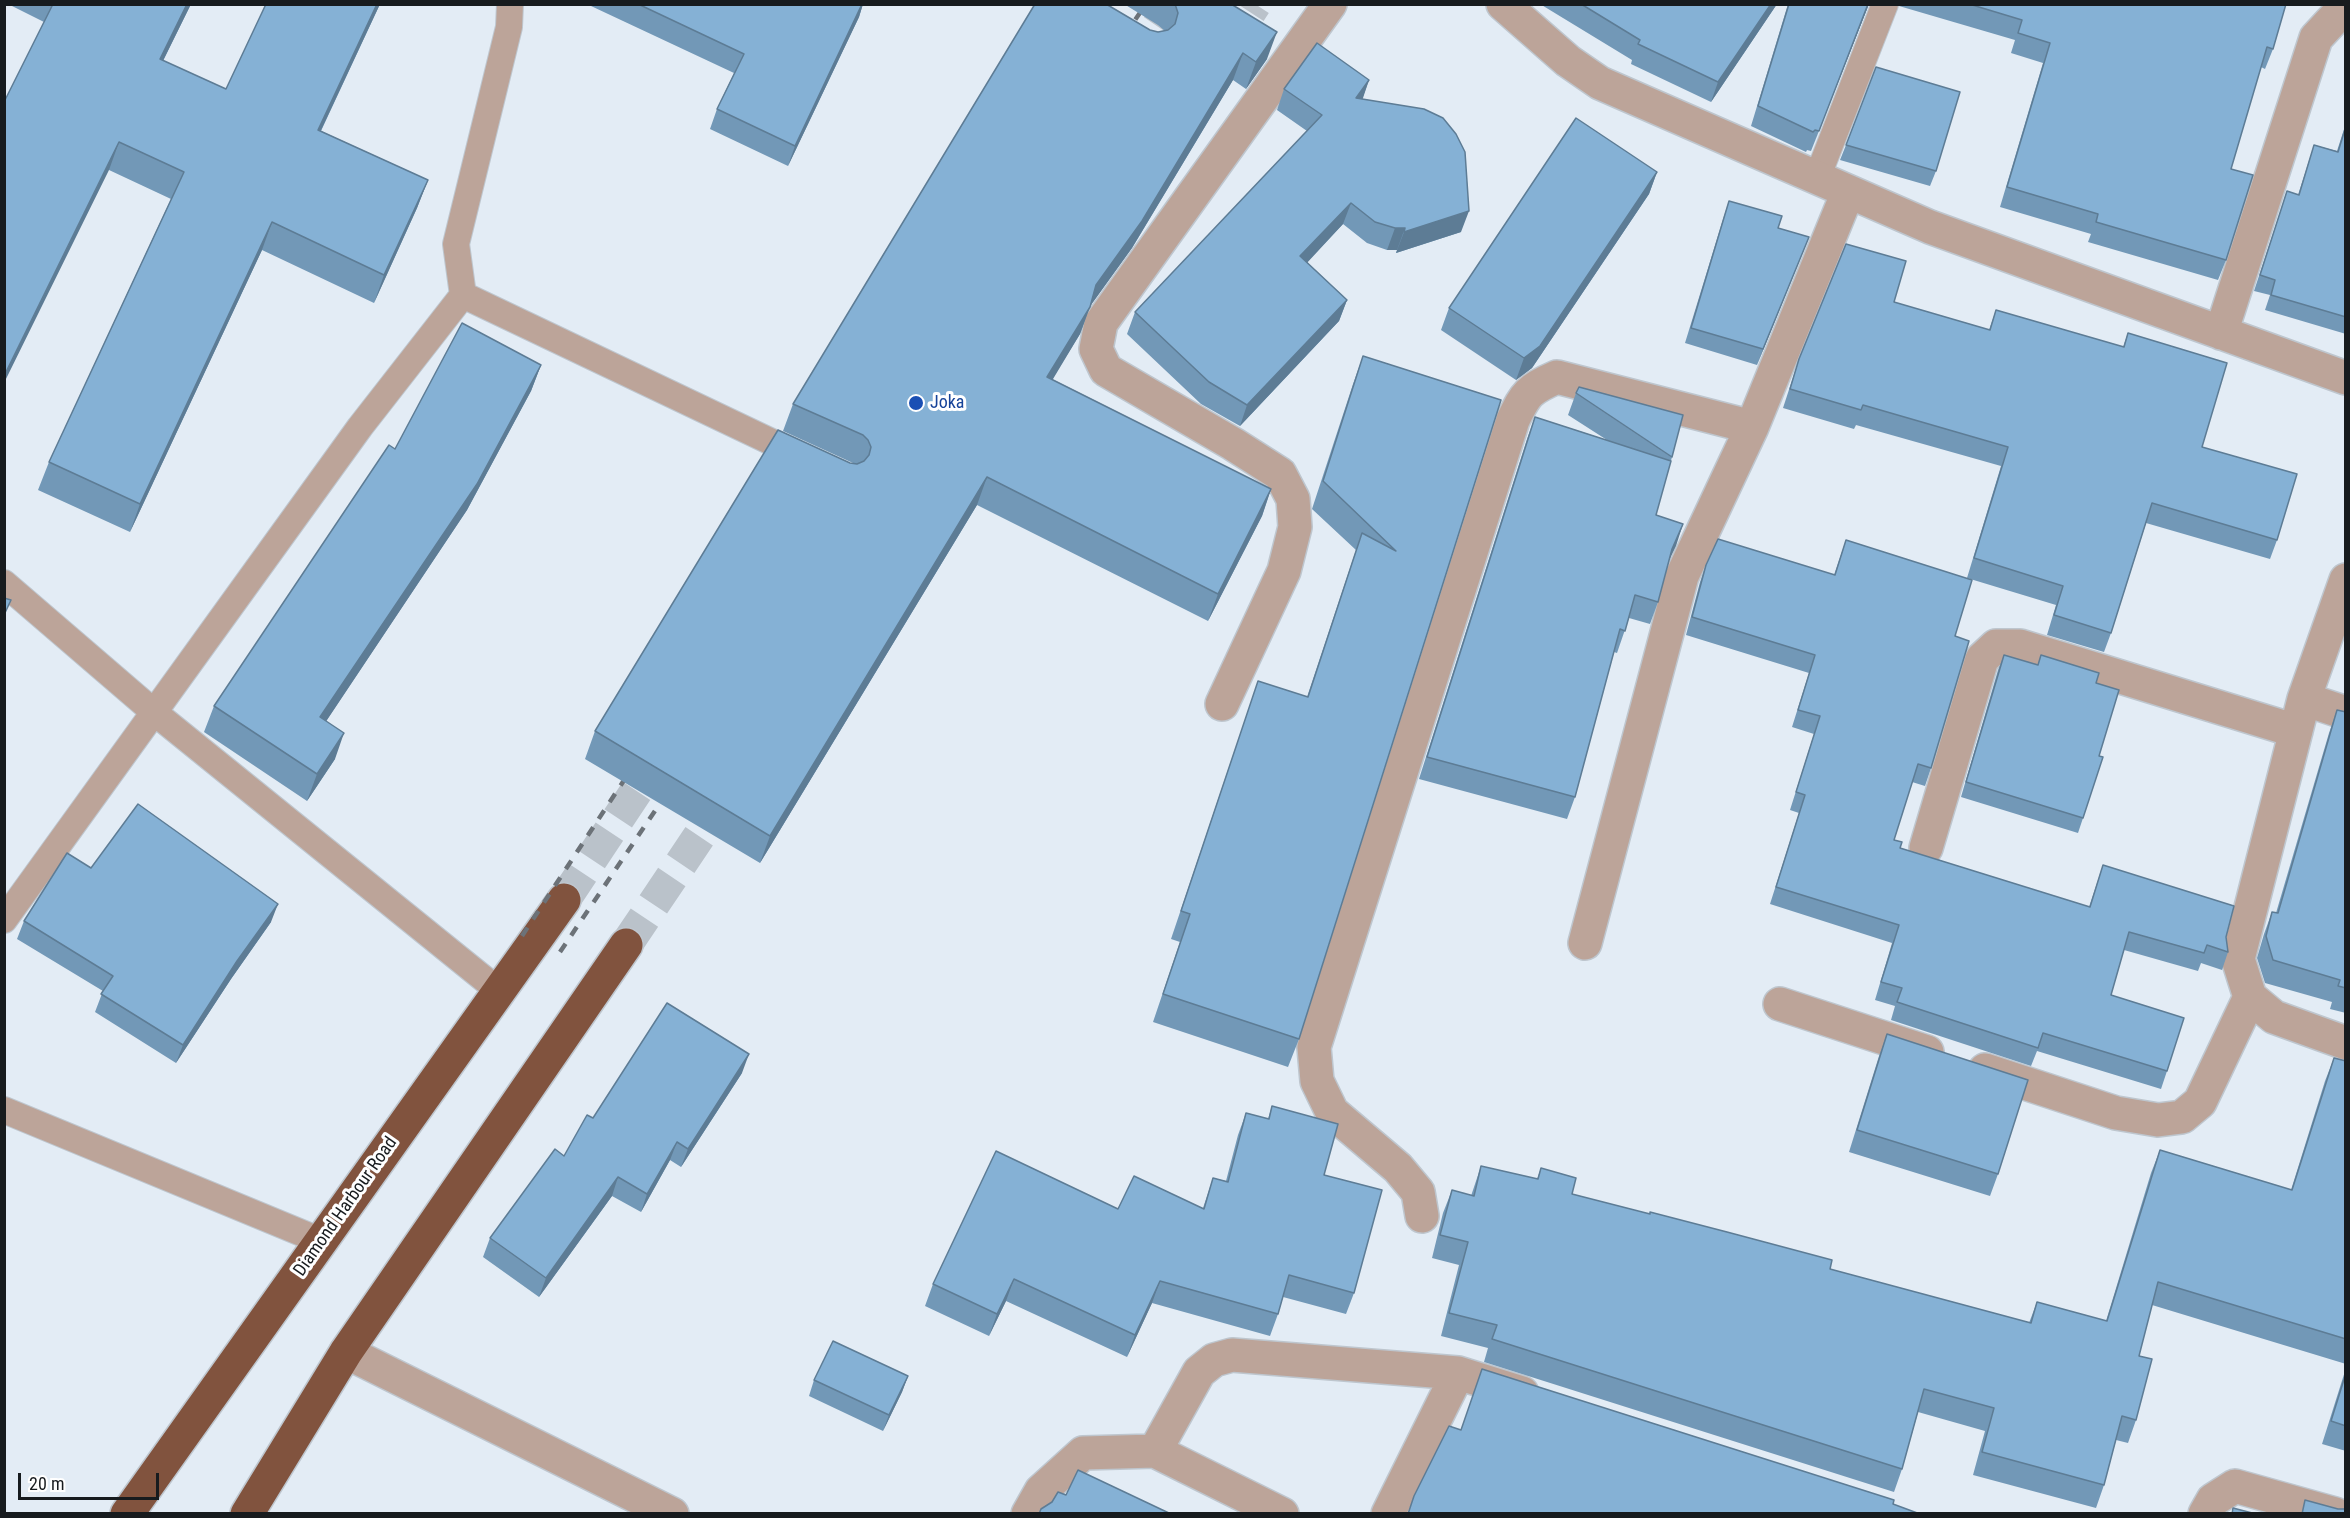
<!DOCTYPE html>
<style>
body{margin:0}
#map{position:relative;width:2350px;height:1518px;overflow:hidden;background:#e3ecf5;font-family:"Roboto Condensed",sans-serif}
canvas{display:block}
.frame{position:absolute;inset:0;border:6px solid #171b1e;pointer-events:none}
.scale{position:absolute;left:18px;top:1473px;width:141px;height:27px;box-sizing:border-box;border:3px solid #171b1e;border-top:0;padding-left:8px;font-size:18px;line-height:21px;white-space:nowrap;color:#171b1e;-webkit-text-stroke:4px #fff;paint-order:stroke}
</style>
<div id="map">
<canvas width="2350" height="1518"></canvas>
<div class="frame"></div>
<div class="scale">20 m</div>
</div>
<script>
const ctx = document.querySelector('canvas').getContext('2d');
ctx.lineJoin = 'round';
function trace(path, color, width, dash) {
  ctx.strokeStyle = color;
  ctx.lineWidth = width;
  ctx.lineCap = dash ? 'butt' : 'round';
  ctx.setLineDash(dash || []);
  ctx.stroke(path);
}
function paint(path, color) {
  ctx.fillStyle = color;
  ctx.fill(path, 'evenodd');
}
function drawText(font, color, halo, rows, align = 'center') {
  ctx.font = font + ' "Roboto Condensed",sans-serif';
  ctx.lineWidth = 6;
  ctx.setLineDash([]);
  ctx.textBaseline = 'middle';
  ctx.strokeStyle = halo;
  ctx.fillStyle = color;
  for (const [text, x, y, turn = 0] of rows) {
    ctx.save();
    ctx.translate(x, y);
    ctx.rotate((+turn || 0) * Math.PI / 180);
    ctx.textAlign = isNaN(turn) ? turn : align;
    if (halo) ctx.strokeText(text, 0, 0);
    ctx.fillText(text, 0, 0);
    ctx.restore();
  }
}
trace(new Path2D(`
 M 1223,53 L 1255,4
 M 1130,67 L 1173,4
 M 564,900 L 663,751
 M 626,945 L 729,792`), '#bac2ca', 33, [33, 16]);
const lane = new Path2D(`
 M 1817,178 L 1885,4
 M 463,295 L 801,456
 M 4,583 L 155,713 L 499,991
 M 4,920 L 360,427 L 463,295 L 456,244 L 509,27 L 510,4
 M 4,1110 L 321,1241`);
const street = new Path2D(`
 M 1503,4 L 1568,61 L 1600,83 L 1930,227 L 2346,378
 M 2221,333 L 2316,38 L 2340,12 L 2346,12
 M 2346,580 L 2304,699 L 2346,713
 M 2304,699 L 2238,959 L 2250,997 L 2274,1017 L 2346,1043
 M 1222,704 L 1284,571 L 1295,527 L 1293,499 L 1280,474 L 1233,444 L 1106,370 L 1096,349 L 1101,323 L 1330,4
 M 1926,848 L 1982,659 L 1996,646 L 2020,646 L 2296,731
 M 1585,943 L 1682,576 L 1752,427 L 1848,192
 M 1780,1004 L 1927,1052
 M 1985,1070 L 2116,1113 L 2158,1120 L 2182,1117 L 2200,1102 L 2250,997
 M 1422,1216 L 1418,1192 L 1398,1168 L 1332,1112 L 1317,1081 L 1314,1047 L 1513,420 C 1526,393 1529,389 1557,377 L 1752,427
 M 346,1352 L 672,1514
 M 1155,1451 L 1282,1514
 M 1028,1514 L 1041,1491 L 1083,1453 L 1155,1451 L 1199,1372 L 1214,1360 L 1232,1355 L 1458,1373 L 1522,1393
 M 1388,1514 L 1458,1373
 M 2205,1514 L 2213,1500 L 2235,1486 L 2335,1514`);
const highway = new Path2D(`
 M 127,1514 L 564,900
 M 247,1514 L 346,1352 L 626,945`);
trace(lane, '#bec6ce', 28);
trace(street, '#bec6ce', 36);
trace(highway, '#bec6ce', 36);
trace(lane, '#bca499', 26);
trace(street, '#bca499', 33);
trace(highway, '#81533e', 33);
trace(new Path2D(`
 M 1124,36 L 1146,4
 M 522,936 L 632,768
 M 560,952 L 669,790`), '#6c7278', 4.5, [10, 10]);
paint(new Path2D(`
 M 8,4 L 191,4 L 163,61 L 226,89 L 266,4 L 380,4 L 321,131 L 428,180 L 417,208 L 374,303 L 262,250 L 130,532 L 38,490 L 49,462 L 171,199 L 109,170 L 44,22 Z
 M 592,4 L 863,4 L 859,17 L 788,166 L 710,129 L 717,109 L 734,73 L 591,6 Z
 M 1124,4 L 1231,4 L 1267,59 L 1246,89 L 1233,80 L 1132,248 L 1090,306 L 1080,334 L 1052,379 L 1271,489 L 1262,516 L 1208,621 L 977,505 L 760,863 L 585,759 L 595,731 L 850,463 L 853,463 L 783,431 L 793,404 L 1150,30 L 1158,32 L 1165,31 L 1158,25 Z
 M 1540,4 L 1777,4 L 1711,102 L 1631,64 L 1632,60 Z
 M 1788,4 L 1869,4 L 1811,151 L 1807,150 L 1806,152 L 1751,126 Z
 M 1899,4 L 2286,4 L 2273,49 L 2265,69 L 2261,67 L 2231,169 L 2226,260 L 2218,280 L 2088,242 L 2091,234 L 2000,207 L 2043,63 L 2011,53 L 2015,40 L 1899,6 Z
 M 1369,80 L 1362,99 L 1461,232 L 1396,253 L 1397,250 L 1387,250 L 1367,243 L 1343,224 L 1307,262 L 1347,300 L 1339,321 L 1240,426 L 1201,404 L 1127,334 L 1135,312 L 1307,131 L 1277,110 L 1284,89 Z
 M 2346,123 L 2346,334 L 2265,310 L 2270,295 L 2254,291 L 2287,191 L 2298,195 L 2314,145 L 2337,151 Z
 M 1846,145 L 1936,171 L 1930,186 L 1840,160 Z
 M 1657,172 L 1649,194 L 1532,368 L 1516,380 L 1441,330 L 1449,308 Z
 M 1729,201 L 1778,228 L 1809,237 L 1757,365 L 1685,343 L 1724,216 Z
 M 1894,302 L 1989,330 L 1996,310 L 2123,347 L 2128,333 L 2202,447 L 2277,540 L 2270,559 L 2146,523 L 2111,633 L 2104,652 L 2047,635 L 2056,605 L 1967,578 L 2001,466 L 1856,425 L 1854,429 L 1783,408 L 1799,359 Z
 M 1363,356 L 1501,400 L 1299,1039 L 1288,1067 L 1153,1022 L 1180,942 L 1171,939 L 1258,681 L 1307,697 L 1356,550 L 1312,509 L 1353,384 Z
 M 541,365 L 531,391 L 467,510 L 326,721 L 335,759 L 307,801 L 204,732 L 214,706 L 395,449 Z
 M 1576,393 L 1672,457 L 1656,515 L 1683,524 L 1669,560 L 1658,602 L 1650,624 L 1629,618 L 1617,653 L 1614,652 L 1575,797 L 1567,819 L 1419,779 L 1527,439 L 1535,417 L 1607,440 L 1568,415 Z
 M 1846,540 L 1955,636 L 1931,768 L 1925,786 L 1912,782 L 1894,840 L 1900,848 L 2089,907 L 2103,865 L 2226,937 L 2228,952 L 2222,970 L 2201,963 L 2198,971 L 2124,950 L 2111,995 L 2167,1071 L 2161,1089 L 2037,1051 L 2031,1066 L 1891,1020 L 1895,1006 L 1875,1000 L 1892,943 L 1770,904 L 1799,813 L 1790,810 L 1814,734 L 1792,727 L 1809,673 L 1686,635 L 1700,582 L 1706,565 L 1834,575 Z
 M 2004,655 L 2096,683 L 2099,756 L 2083,818 L 2078,833 L 1961,797 L 1998,670 Z
 M 2337,710 L 2346,712 L 2346,1013 L 2330,1009 L 2332,1002 L 2265,983 L 2257,958 L 2264,934 L 2272,912 L 2276,913 L 2329,733 Z
 M 91,868 L 271,922 L 231,979 L 176,1063 L 95,1012 L 103,991 L 17,939 L 24,921 Z
 M 1887,1034 L 1998,1174 L 1990,1196 L 1849,1152 L 1879,1056 Z
 M 2334,1058 L 2346,1061 L 2346,1364 L 2152,1305 L 2139,1356 L 2136,1420 L 2128,1443 L 2116,1440 L 2104,1485 L 2096,1508 L 1973,1475 L 1985,1431 L 1918,1412 L 1902,1469 L 1894,1492 L 1484,1362 L 1488,1348 L 1441,1336 L 1459,1265 L 1432,1258 L 1443,1213 L 1452,1190 L 1471,1196 L 1481,1166 L 1537,1179 L 1541,1168 L 1572,1194 L 1830,1269 L 2029,1323 L 2037,1302 L 2106,1321 L 2151,1173 L 2160,1150 L 2291,1190 L 2325,1081 Z
 M 742,1073 L 681,1167 L 670,1160 L 641,1212 L 612,1196 L 539,1297 L 483,1257 L 490,1238 L 564,1156 L 593,1118 Z
 M 1272,1106 L 1324,1175 L 1354,1293 L 1346,1314 L 1283,1297 L 1278,1314 L 1270,1336 L 1152,1303 L 1127,1357 L 1006,1301 L 989,1336 L 925,1306 L 933,1284 L 1118,1209 L 1203,1208 L 1213,1178 L 1226,1181 L 1238,1135 L 1246,1113 L 1268,1119 Z
 M 2346,1368 L 2346,1451 L 2322,1444 Z
 M 908,1376 L 902,1392 L 883,1431 L 809,1396 L 814,1380 Z`), '#7298b7');
paint(new Path2D(`
 M 187,4 L 191,4 L 150,87 L 160,59 Z
 M 377,4 L 380,4 L 308,158 L 318,130 Z
 M 862,4 L 863,4 L 859,17 L 788,166 L 795,146 Z
 M 1771,4 L 1777,4 L 1711,102 L 1718,82 Z
 M 1868,4 L 1869,4 L 1811,151 L 1819,131 Z
 M 1277,32 L 1267,59 L 1246,89 L 1256,62 Z
 M 1243,53 L 1233,80 L 1132,248 L 1086,312 L 1096,285 Z
 M 1369,80 L 1362,101 L 1356,98 Z
 M 119,142 L 109,170 L 4,383 L 4,376 Z
 M 1657,172 L 1649,194 L 1532,368 L 1516,380 L 1524,358 Z
 M 428,180 L 417,208 L 374,303 L 384,275 Z
 M 1351,203 L 1343,224 L 1293,278 L 1300,256 Z
 M 1469,211 L 1461,232 L 1396,253 L 1404,232 Z
 M 272,222 L 262,250 L 130,532 L 140,504 Z
 M 1395,228 L 1405,228 L 1397,250 L 1387,250 Z
 M 1809,237 L 1803,252 L 1757,365 L 1763,349 Z
 M 1347,300 L 1339,321 L 1240,426 L 1247,405 Z
 M 1090,307 L 1080,334 L 1038,404 L 1047,377 Z
 M 541,365 L 531,391 L 467,510 L 311,744 L 320,717 Z
 M 987,477 L 977,505 L 760,863 L 770,836 Z
 M 1271,489 L 1262,516 L 1208,621 L 1218,594 Z
 M 1683,524 L 1676,546 L 1664,571 L 1672,549 Z
 M 344,733 L 335,759 L 307,801 L 317,774 Z
 M 278,904 L 271,922 L 231,979 L 176,1063 L 183,1045 L 237,961 Z
 M 749,1054 L 742,1073 L 681,1167 L 688,1149 Z
 M 677,1142 L 670,1160 L 641,1212 L 647,1194 Z
 M 618,1177 L 612,1196 L 539,1297 L 546,1278 Z
 M 1014,1279 L 1006,1301 L 989,1336 L 997,1314 Z
 M 1160,1281 L 1152,1303 L 1127,1357 L 1135,1335 Z
 M 908,1376 L 902,1392 L 883,1431 L 889,1415 Z`), '#5d7c95');
const building = new Path2D(`
 M 53,4 L 187,4 L 160,59 L 226,89 L 266,4 L 377,4 L 318,130 L 428,180 L 384,275 L 272,222 L 140,504 L 49,462 L 184,172 L 119,142 L 4,376 L 4,102 Z
 M 638,4 L 862,4 L 795,146 L 717,109 L 744,54 Z
 M 1035,4 L 1106,4 L 1150,30 L 1158,32 L 1168,30 L 1175,24 L 1178,13 L 1175,4 L 1231,4 L 1277,32 L 1256,62 L 1243,53 L 1142,221 L 1096,285 L 1090,307 L 1047,377 L 1271,489 L 1218,594 L 987,477 L 770,836 L 595,731 L 778,430 L 850,463 L 857,464 L 864,461 L 869,455 L 871,447 L 868,440 L 863,435 L 793,404 Z
 M 1581,4 L 1771,4 L 1718,82 L 1638,44 L 1640,40 Z
 M 1789,4 L 1868,4 L 1819,131 L 1815,130 L 1813,132 L 1758,106 Z
 M 1969,4 L 2286,4 L 2273,49 L 2267,47 L 2231,169 L 2253,175 L 2226,260 L 2096,222 L 2098,214 L 2007,187 L 2050,43 L 2018,33 L 2022,20 Z
 M 1317,43 L 1369,80 L 1356,98 L 1424,109 L 1443,118 L 1456,134 L 1465,152 L 1469,211 L 1404,232 L 1405,228 L 1395,228 L 1375,222 L 1351,203 L 1300,256 L 1347,300 L 1247,405 L 1209,382 L 1135,312 L 1322,115 L 1284,89 Z
 M 1876,67 L 1960,92 L 1936,171 L 1846,145 Z
 M 1576,118 L 1657,172 L 1540,346 L 1524,358 L 1449,308 Z
 M 2346,126 L 2346,317 L 2271,295 L 2275,280 L 2260,275 L 2287,191 L 2299,195 L 2314,145 L 2338,152 Z
 M 1729,201 L 1782,216 L 1778,228 L 1809,237 L 1763,349 L 1691,328 Z
 M 1846,244 L 1906,261 L 1894,302 L 1990,330 L 1996,310 L 2124,347 L 2128,333 L 2227,363 L 2202,447 L 2297,474 L 2277,540 L 2152,503 L 2111,633 L 2054,615 L 2063,586 L 1974,558 L 2008,447 L 1863,405 L 1861,410 L 1790,389 L 1799,359 Z
 M 462,323 L 541,365 L 477,484 L 320,717 L 344,733 L 317,774 L 214,706 L 389,445 L 395,449 Z
 M 1363,356 L 1501,400 L 1299,1039 L 1163,994 L 1190,914 L 1181,911 L 1258,681 L 1308,697 L 1362,533 L 1396,551 L 1323,481 Z
 M 1579,387 L 1683,415 L 1672,457 L 1576,393 Z
 M 1535,417 L 1671,461 L 1656,515 L 1683,524 L 1672,549 L 1658,602 L 1635,595 L 1625,631 L 1620,629 L 1575,797 L 1427,757 Z
 M 1718,539 L 1835,575 L 1846,540 L 1972,580 L 1955,636 L 1969,641 L 1931,768 L 1918,764 L 1894,840 L 1902,842 L 1900,848 L 2090,907 L 2103,865 L 2234,906 L 2226,937 L 2228,952 L 2207,945 L 2204,953 L 2129,932 L 2111,995 L 2184,1018 L 2167,1071 L 2043,1033 L 2038,1048 L 1897,1002 L 1902,988 L 1881,982 L 1899,925 L 1776,887 L 1805,795 L 1796,792 L 1820,716 L 1798,710 L 1815,655 L 1692,617 L 1706,565 Z
 M 4,598 L 11,600 L 4,615 Z
 M 2004,655 L 2038,665 L 2041,655 L 2099,673 L 2096,683 L 2119,690 L 2099,756 L 2103,757 L 2083,818 L 1966,782 Z
 M 2337,710 L 2346,712 L 2346,988 L 2338,986 L 2340,980 L 2273,960 L 2266,936 L 2272,912 L 2278,913 Z
 M 138,804 L 278,904 L 237,961 L 183,1045 L 101,994 L 113,976 L 24,921 L 67,853 L 91,868 Z
 M 667,1003 L 749,1054 L 688,1149 L 677,1142 L 647,1194 L 618,1177 L 546,1278 L 490,1238 L 555,1149 L 564,1156 L 587,1115 L 593,1118 Z
 M 1887,1034 L 2028,1080 L 1998,1174 L 1857,1130 Z
 M 2334,1058 L 2346,1061 L 2346,1339 L 2158,1282 L 2139,1356 L 2152,1359 L 2136,1420 L 2122,1416 L 2104,1485 L 1982,1452 L 1994,1408 L 1924,1389 L 1902,1469 L 1492,1339 L 1497,1325 L 1449,1313 L 1468,1242 L 1440,1235 L 1452,1190 L 1474,1196 L 1481,1166 L 1538,1179 L 1541,1168 L 1576,1178 L 1572,1194 L 1650,1214 L 1650,1212 L 1727,1232 L 1832,1260 L 1830,1269 L 2031,1323 L 2037,1302 L 2107,1321 L 2160,1150 L 2292,1190 Z
 M 1272,1106 L 1338,1124 L 1324,1175 L 1382,1190 L 1354,1293 L 1289,1275 L 1278,1314 L 1160,1281 L 1135,1335 L 1014,1279 L 997,1314 L 933,1284 L 996,1151 L 1118,1209 L 1134,1176 L 1204,1209 L 1213,1178 L 1228,1182 L 1246,1113 L 1269,1119 Z
 M 833,1341 L 908,1376 L 889,1415 L 814,1380 Z
 M 1482,1369 L 1894,1500 L 1893,1504 L 1920,1514 L 1408,1514 L 1414,1496 L 1449,1426 L 1461,1430 Z
 M 2346,1373 L 2346,1426 L 2331,1421 Z
 M 1078,1470 L 1171,1514 L 1039,1514 L 1041,1509 L 1052,1502 L 1058,1492 L 1066,1495 Z
 M 2305,1500 L 2338,1509 L 2346,1509 L 2346,1514 L 2302,1514 Z
 M 2233,1508 L 2256,1514 L 2232,1514 Z`);
paint(building, '#85b1d5');
trace(building, '#5d7c95', 1.5);
for (const [x, y, r, color] of [
 [916,403,8,"#1a4fb4"]
]) {
  const dot = new Path2D();
  dot.arc(x, y, r, 0, 2 * Math.PI);
  ctx.fillStyle = color;
  ctx.fill(dot);
  trace(dot, '#fff', 2);
}
drawText('18px', '#164399', '#fff', [
 ["Joka",930,403]
], 'left');
drawText('18px', '#171b1e', '#fff', [
 ["Diamond Harbour Road",346,1207,-55]
]);
</script>
